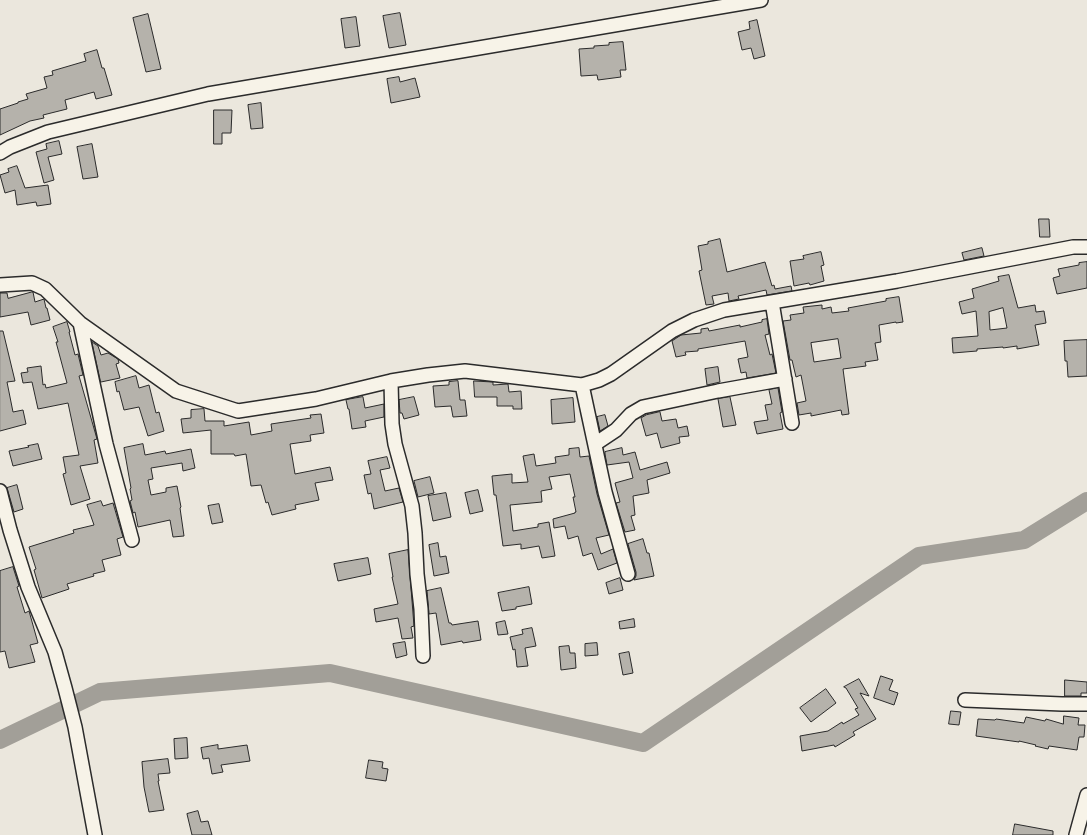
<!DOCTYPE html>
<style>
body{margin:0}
canvas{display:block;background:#ebe7dd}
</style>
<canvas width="1087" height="835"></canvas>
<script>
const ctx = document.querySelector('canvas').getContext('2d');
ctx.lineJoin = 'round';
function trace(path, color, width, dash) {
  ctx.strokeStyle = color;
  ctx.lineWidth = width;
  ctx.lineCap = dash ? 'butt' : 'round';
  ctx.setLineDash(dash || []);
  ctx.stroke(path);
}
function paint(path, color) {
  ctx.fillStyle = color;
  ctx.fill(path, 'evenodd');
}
trace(new Path2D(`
 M 0,740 L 100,692 L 330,673 L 643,743 L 919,556 L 1024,540 L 1087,501`), '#a29f98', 18);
const building = new Path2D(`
 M 400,13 L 406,45 L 389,48 L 383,16 Z
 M 148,14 L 161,69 L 146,72 L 133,18 Z
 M 356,17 L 360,46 L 345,48 L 341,19 Z
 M 757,20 L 765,56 L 754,59 L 751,48 L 742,50 L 738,32 L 750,29 L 749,22 Z
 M 623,42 L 626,70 L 620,70 L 621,77 L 598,80 L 597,75 L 581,76 L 579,49 L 594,48 L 594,46 L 609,45 L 609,43 Z
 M 97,50 L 102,68 L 104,68 L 112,95 L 96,99 L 94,92 L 65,100 L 67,109 L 43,115 L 44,118 L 30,121 L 0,135 L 0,109 L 18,103 L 18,102 L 28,99 L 26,94 L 47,88 L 44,77 L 53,75 L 52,71 L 86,61 L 84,54 Z
 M 399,77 L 400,82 L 415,78 L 420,97 L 391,103 L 387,79 Z
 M 261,103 L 263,128 L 251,129 L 248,105 Z
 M 214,110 L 232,110 L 231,133 L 222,133 L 222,144 L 214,144 Z
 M 59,141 L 62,154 L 48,157 L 54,180 L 44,183 L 36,152 L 47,149 L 46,144 Z
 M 92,144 L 98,177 L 83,179 L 77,147 Z
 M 17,166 L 25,188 L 48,185 L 51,204 L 37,206 L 36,202 L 17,205 L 15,190 L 5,193 L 0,175 L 9,172 L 8,169 Z
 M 1039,219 L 1049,219 L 1050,237 L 1040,237 Z
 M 720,239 L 727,272 L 765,262 L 772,286 L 774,285 L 775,289 L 791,286 L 792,291 L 767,295 L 766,290 L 738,296 L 739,299 L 729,301 L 728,293 L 712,296 L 714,304 L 706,305 L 699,271 L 702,270 L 698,246 L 708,244 L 708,242 Z
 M 982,248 L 984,256 L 964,260 L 962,253 Z
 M 821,252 L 824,265 L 821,266 L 824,281 L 810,285 L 809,283 L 794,286 L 790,261 L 804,259 L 803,256 Z
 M 1087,262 L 1087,288 L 1057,294 L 1053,278 L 1060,276 L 1058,269 L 1079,265 L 1079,263 Z
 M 1009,275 L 1018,308 L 1035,305 L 1036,312 L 1044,311 L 1046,323 L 1035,325 L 1039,345 L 1017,349 L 1017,346 L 1003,348 L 1003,347 L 977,349 L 977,351 L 953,353 L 952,338 L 978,336 L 976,311 L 962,314 L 959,302 L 974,298 L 972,289 L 999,281 L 998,277 ZM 1003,308 L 1007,328 L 990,330 L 989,312 Z
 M 32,292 L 33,292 L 35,302 L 44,299 L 46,308 L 47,308 L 50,320 L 31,325 L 28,312 L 0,317 L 0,293 L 7,293 L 8,298 Z
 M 899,297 L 903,322 L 896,323 L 896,322 L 879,325 L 881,342 L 875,343 L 878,360 L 865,362 L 866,366 L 843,369 L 849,414 L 842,415 L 841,410 L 811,416 L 811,413 L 799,415 L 797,403 L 806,401 L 801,375 L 796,377 L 792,360 L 790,360 L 783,321 L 791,320 L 790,315 L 804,313 L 803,307 L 822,305 L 822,309 L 831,307 L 832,313 L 849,311 L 848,308 L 886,301 L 886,299 ZM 838,339 L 841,358 L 814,362 L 811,343 Z
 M 767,319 L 769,334 L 765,335 L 770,355 L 772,354 L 776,373 L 747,378 L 746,372 L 741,373 L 738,359 L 748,357 L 745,341 L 698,349 L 698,351 L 685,352 L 686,355 L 676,357 L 672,341 L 681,335 L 701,333 L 701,329 L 708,328 L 709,331 L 740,325 L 740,327 L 762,322 L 762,320 Z
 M 67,322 L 70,332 L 69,332 L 75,355 L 78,354 L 83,375 L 79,376 L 97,439 L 94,440 L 98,463 L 80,466 L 90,499 L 71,505 L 63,474 L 66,473 L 63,457 L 79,455 L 68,403 L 38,409 L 32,382 L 23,383 L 21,373 L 28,372 L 27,368 L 41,366 L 43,385 L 45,384 L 46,388 L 67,383 L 56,342 L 58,342 L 53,327 Z
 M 0,331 L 3,331 L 15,381 L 7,382 L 13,412 L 23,410 L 26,424 L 0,431 Z
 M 1087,340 L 1087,376 L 1068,377 L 1067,361 L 1065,361 L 1064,341 Z
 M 92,342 L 98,346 L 101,355 L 108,353 L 118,359 L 119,363 L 116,364 L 120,378 L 101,382 Z
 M 718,367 L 720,382 L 707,385 L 705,369 Z
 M 136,376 L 139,388 L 149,385 L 156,413 L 159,412 L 164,431 L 148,436 L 139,407 L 124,410 L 119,391 L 117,392 L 115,382 Z
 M 458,381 L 460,400 L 465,400 L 467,416 L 453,417 L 451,406 L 435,407 L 433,386 L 449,385 L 449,382 Z
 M 474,381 L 493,382 L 493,385 L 508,384 L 509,392 L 521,391 L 522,409 L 513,409 L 513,406 L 497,406 L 497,397 L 475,397 Z
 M 778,388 L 782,412 L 780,413 L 783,429 L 757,434 L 754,422 L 768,420 L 765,405 L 772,404 L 769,390 Z
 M 363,397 L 365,408 L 384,404 L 384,417 L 365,421 L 366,427 L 352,429 L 349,409 L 348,409 L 346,400 Z
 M 414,397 L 419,415 L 404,419 L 402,413 L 400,413 L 399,400 Z
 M 730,397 L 736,425 L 723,427 L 718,399 Z
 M 573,398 L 575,422 L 552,424 L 551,400 Z
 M 204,409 L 205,421 L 224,421 L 224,426 L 249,422 L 251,435 L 272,431 L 271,424 L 311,418 L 310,415 L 321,414 L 324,433 L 310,435 L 311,441 L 290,444 L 295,474 L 330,467 L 333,480 L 315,483 L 319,500 L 295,505 L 296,509 L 272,515 L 268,502 L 266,503 L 261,485 L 251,486 L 246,454 L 235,456 L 234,454 L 211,454 L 211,430 L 183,433 L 181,419 L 191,418 L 191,410 Z
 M 660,412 L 662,421 L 676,419 L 678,428 L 687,426 L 689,436 L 679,437 L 680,443 L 661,448 L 657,433 L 646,436 L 641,418 L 646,415 Z
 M 605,415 L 608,426 L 600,431 L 597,417 Z
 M 38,444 L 42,459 L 13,466 L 9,451 L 29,447 L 28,446 Z
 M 143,444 L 145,455 L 165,451 L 166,454 L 191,449 L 195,468 L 183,471 L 182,463 L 151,468 L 153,479 L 148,480 L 151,495 L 166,492 L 166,488 L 177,486 L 181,507 L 180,508 L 184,536 L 173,537 L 170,520 L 138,527 L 135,512 L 133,513 L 130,501 L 132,500 L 130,489 L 131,488 L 124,448 Z
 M 579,448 L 580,457 L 589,456 L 597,494 L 609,535 L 596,538 L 601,554 L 613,549 L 617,563 L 598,570 L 592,553 L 583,556 L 578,536 L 568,539 L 565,526 L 554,528 L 553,519 L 575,513 L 575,512 L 576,512 L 573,497 L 575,497 L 570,474 L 549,477 L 552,489 L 541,491 L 542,502 L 510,505 L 513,531 L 538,527 L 538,524 L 549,522 L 555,556 L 542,558 L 539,546 L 521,549 L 521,544 L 503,546 L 496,495 L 494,495 L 492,476 L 512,474 L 512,483 L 528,482 L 523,456 L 534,454 L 536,466 L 556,463 L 555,457 L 569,455 L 569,449 Z
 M 622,448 L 623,455 L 635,452 L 640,470 L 667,462 L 670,473 L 647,480 L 649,493 L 633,496 L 635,515 L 631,516 L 635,530 L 625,532 L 616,503 L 620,502 L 615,483 L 633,478 L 629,462 L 607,465 L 605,454 L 605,452 Z
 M 387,457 L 390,468 L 380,470 L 385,491 L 399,488 L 403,502 L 374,509 L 371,493 L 368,494 L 364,475 L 371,474 L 368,461 Z
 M 430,477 L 434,493 L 418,497 L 414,481 Z
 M 17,485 L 23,509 L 14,512 L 7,488 Z
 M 478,490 L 483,511 L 470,514 L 465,493 Z
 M 446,493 L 451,517 L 433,521 L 428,496 Z
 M 101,501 L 103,506 L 113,503 L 123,537 L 117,539 L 121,555 L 102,560 L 105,571 L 93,574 L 94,576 L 67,584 L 69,589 L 42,598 L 34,570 L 36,569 L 29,547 L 74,533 L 73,530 L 94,525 L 87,505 Z
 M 219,504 L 223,522 L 212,524 L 208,506 Z
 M 643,539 L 647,553 L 649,553 L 654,576 L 634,580 L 636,576 L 636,572 L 628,544 Z
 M 438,543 L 440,557 L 446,556 L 449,573 L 434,576 L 429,545 Z
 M 408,550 L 414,626 L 411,627 L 413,638 L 402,639 L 398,618 L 376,622 L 374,609 L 398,604 L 392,577 L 393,577 L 389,554 Z
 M 368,558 L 371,574 L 338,581 L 334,564 Z
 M 13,567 L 19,586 L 17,587 L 25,613 L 29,611 L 38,643 L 30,645 L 35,662 L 9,668 L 5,651 L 0,652 L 0,571 Z
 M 620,578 L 623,590 L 609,594 L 606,583 Z
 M 529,587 L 532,604 L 516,607 L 516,609 L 502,611 L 498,593 Z
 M 441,588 L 449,623 L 451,623 L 452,625 L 478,621 L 481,640 L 463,643 L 462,641 L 441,645 L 436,613 L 429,614 L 427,591 Z
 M 634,619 L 635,627 L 620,629 L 619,622 Z
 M 505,621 L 508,634 L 498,635 L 496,623 Z
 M 532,628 L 536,646 L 525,648 L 528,666 L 517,667 L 515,649 L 513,650 L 510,637 L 523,634 L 522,630 Z
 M 405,642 L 407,655 L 396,658 L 393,644 Z
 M 597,643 L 598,655 L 585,656 L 585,644 Z
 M 569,646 L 570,653 L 575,653 L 576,668 L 561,670 L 559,647 Z
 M 629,652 L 633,673 L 623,675 L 619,654 Z
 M 881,676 L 893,680 L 889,690 L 898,693 L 894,705 L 874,698 Z
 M 859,679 L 869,696 L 860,693 L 876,719 L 853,732 L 855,735 L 835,747 L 834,745 L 802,751 L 800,736 L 828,731 L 842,722 L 843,724 L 859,715 L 855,709 L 858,708 L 846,688 L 844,687 Z
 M 1065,680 L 1087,682 L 1087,693 L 1081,693 L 1081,696 L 1065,696 Z
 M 826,689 L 836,703 L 811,722 L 800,708 Z
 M 951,711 L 961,712 L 959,725 L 949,724 Z
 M 1064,716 L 1079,718 L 1078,725 L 1085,725 L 1084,737 L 1079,737 L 1077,750 L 1049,746 L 1048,749 L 1035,746 L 1036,745 L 1019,741 L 1019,742 L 976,736 L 978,719 L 995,720 L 996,719 L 1024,723 L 1026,717 L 1045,721 L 1046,719 L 1063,724 Z
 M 187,738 L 188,758 L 175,759 L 174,739 Z
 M 218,745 L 218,749 L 247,745 L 250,761 L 221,765 L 223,772 L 212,774 L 209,758 L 203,759 L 201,748 Z
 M 168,759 L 170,773 L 158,774 L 159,781 L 158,781 L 164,810 L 149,812 L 144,787 L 142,762 Z
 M 369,760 L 383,762 L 382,768 L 388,769 L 386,781 L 366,778 Z
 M 198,811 L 201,822 L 208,821 L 212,835 L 192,835 L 187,814 Z
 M 1015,824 L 1053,831 L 1053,835 L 1013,835 Z`);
paint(building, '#b5b2ab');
trace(building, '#2b2b2b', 1);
const minor = new Path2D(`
 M 0,153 L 10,147 L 48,132 L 208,94 L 761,0
 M 0,285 L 32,283 L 45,289 L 80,323 L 176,391 L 238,411 L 316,399 L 391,381 L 428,375 L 465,371 L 582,385 L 599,380 L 611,374 L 672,331 L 694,320 L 724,310 L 897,281 L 1073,247 L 1087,247
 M 772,302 L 792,423
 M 80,323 L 106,444 L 132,540
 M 391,381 L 392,424 L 395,444 L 412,506 L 415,533 L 417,574 L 421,609 L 423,656
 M 582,385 L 605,492 L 628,574
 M 595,444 L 616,430 L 631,414 L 643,407 L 718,391 L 785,379
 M 0,491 L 10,530 L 28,587 L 55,652 L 65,688 L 75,727 L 95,835
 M 965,700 L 1062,704 L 1087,704
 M 1076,835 L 1087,795`);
trace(minor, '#2b2b2b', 16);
trace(minor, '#f7f3e8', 13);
</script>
